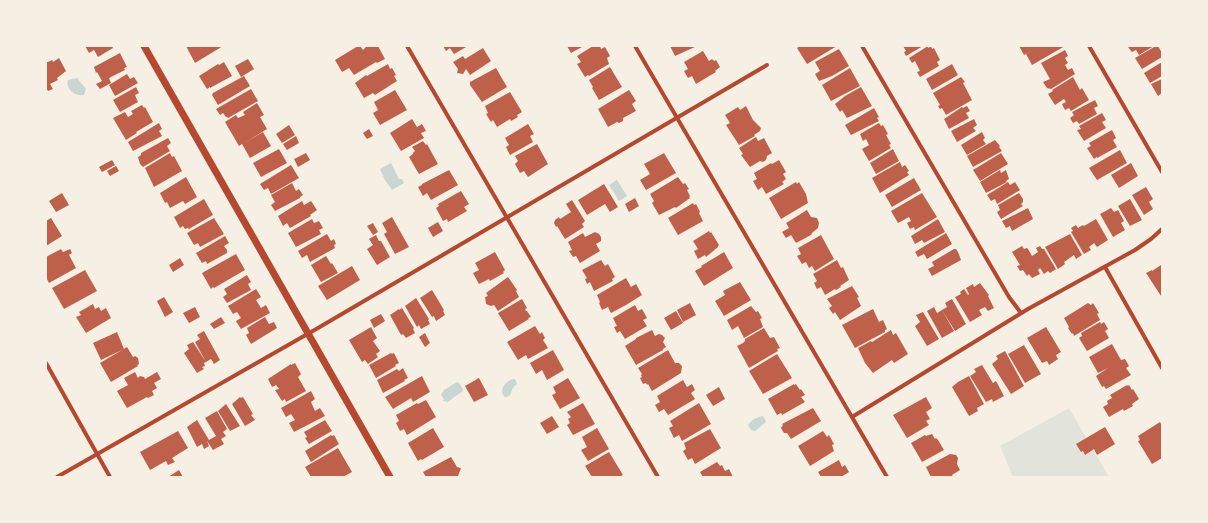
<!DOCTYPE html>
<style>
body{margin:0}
#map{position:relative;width:1208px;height:523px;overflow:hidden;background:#f6efe4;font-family:"Alegreya Sans",sans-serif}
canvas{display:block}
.frame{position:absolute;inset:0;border:47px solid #f6efe4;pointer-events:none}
</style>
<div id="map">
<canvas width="1208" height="523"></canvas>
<div class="frame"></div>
</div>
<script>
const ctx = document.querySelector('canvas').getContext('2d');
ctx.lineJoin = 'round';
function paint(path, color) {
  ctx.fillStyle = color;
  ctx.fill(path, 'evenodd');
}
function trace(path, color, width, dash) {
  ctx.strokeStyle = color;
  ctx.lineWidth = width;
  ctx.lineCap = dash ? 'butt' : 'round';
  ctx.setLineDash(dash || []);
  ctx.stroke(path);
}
paint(new Path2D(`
 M 1069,408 L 1109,477 L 1013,477 L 1000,446 Z`), '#e2e4dc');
paint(new Path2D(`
 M 77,78 L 86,89 L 84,95 C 76,97 65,89 68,80 Z
 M 391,163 L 399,179 L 402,179 L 404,183 L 392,190 L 385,180 L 380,169 Z
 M 617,180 L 627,196 L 619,201 L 609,185 Z
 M 512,379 L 515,379 L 517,384 C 516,385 514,386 513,388 C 510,392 513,396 505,397 L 503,395 C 500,388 506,382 512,379 Z
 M 457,382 L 459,383 L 463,389 L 462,392 C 456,395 452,399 448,402 L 443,401 L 444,399 L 441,395 L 444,390 Z
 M 763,416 L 765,419 L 766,422 L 755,431 L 751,430 L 748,425 C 751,420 757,417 763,416 Z`), '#c9d6d2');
paint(new Path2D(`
 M 85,46 L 112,46 L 113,48 L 98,57 L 94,50 L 89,53 Z
 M 186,46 L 223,46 L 195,63 Z
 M 358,46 L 360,46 L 363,50 L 367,46 L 378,46 L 385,59 L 377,63 L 376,62 L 354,75 L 349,68 L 342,72 L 335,60 Z
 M 443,46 L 468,46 L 454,54 L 450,48 L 446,51 Z
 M 567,46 L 581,46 L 582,47 L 571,53 Z
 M 593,46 L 600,46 L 601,49 L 605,47 L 610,56 L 607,58 L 609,64 L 589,76 L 588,75 L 585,77 L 577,64 L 581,62 L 577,56 Z
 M 670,46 L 697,46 L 675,56 Z
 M 800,46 L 837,46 L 807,64 L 797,48 Z
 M 903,46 L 923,46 L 906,56 L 904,52 L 906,51 Z
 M 928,46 L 928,48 L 931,46 L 932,49 L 934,48 L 940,60 L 937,62 L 939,66 L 920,77 L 917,72 L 920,71 L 915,61 L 912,63 L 909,58 Z
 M 1019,46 L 1065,46 L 1032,65 L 1026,54 L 1036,48 L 1024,55 Z
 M 1129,46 L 1154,46 L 1139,55 L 1136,50 L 1132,52 L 1128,47 Z
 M 1156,46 L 1158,46 L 1162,53 L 1162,57 L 1142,69 L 1135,58 Z
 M 483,48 L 491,61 L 470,75 L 466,69 L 463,74 L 457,73 L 458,69 L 453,62 L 463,56 L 465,59 Z
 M 839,49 L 849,66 L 832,76 L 819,81 L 815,74 L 820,71 L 815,62 Z
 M 1065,50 L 1068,56 L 1065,58 L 1068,63 L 1065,65 L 1068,70 L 1072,68 L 1075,74 L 1051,89 L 1047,88 L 1043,82 L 1050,79 L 1041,63 Z
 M 703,51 L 709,61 L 712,59 L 714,61 L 716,60 L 720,67 L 715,71 L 716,72 L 696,84 L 692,76 L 688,78 L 684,71 L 688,69 L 684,62 Z
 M 120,53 L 127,67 L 124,68 L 125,70 L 109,78 L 111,83 L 100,89 L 96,84 L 102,81 L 97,72 L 96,73 L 94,67 Z
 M 59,58 L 66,71 L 57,78 L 58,80 L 50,84 L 53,89 L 48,91 L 46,88 L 46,62 L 48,62 L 52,60 L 53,62 Z
 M 248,59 L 254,69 L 241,77 L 235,66 Z
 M 224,62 L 232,76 L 210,88 L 210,87 L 207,89 L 199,76 L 218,64 L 219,65 Z
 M 1162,62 L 1162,76 L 1150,83 L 1144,73 Z
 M 388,64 L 390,69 L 392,68 L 396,75 L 394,76 L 397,81 L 375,95 L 373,93 L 364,98 L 355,83 L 366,75 L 367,76 Z
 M 952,64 L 958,75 L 932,90 L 926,79 Z
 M 610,67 L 622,87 L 599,100 L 592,88 L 593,87 L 589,80 Z
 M 496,68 L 507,87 L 482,102 L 470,85 L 470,82 Z
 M 850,68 L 860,86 L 831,101 L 822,85 Z
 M 127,74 L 130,79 L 134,77 L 138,83 L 115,96 L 109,85 Z
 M 244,76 L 250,86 L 218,105 L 212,95 L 213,93 Z
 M 961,77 L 965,82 L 963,83 L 972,100 L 946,115 L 942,108 L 940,109 L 938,106 L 940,105 L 933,93 Z
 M 1073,77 L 1080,90 L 1082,88 L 1089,100 L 1071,111 L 1069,108 L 1065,110 L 1062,104 L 1066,102 L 1064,99 L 1055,105 L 1048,94 L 1053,91 L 1052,90 Z
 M 1162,79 L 1162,93 L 1158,96 L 1151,84 Z
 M 136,87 L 139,93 L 135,95 L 138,102 L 120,112 L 113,100 Z
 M 861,87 L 872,106 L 847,118 L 842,110 L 840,112 L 835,104 L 845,96 Z
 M 251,89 L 258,101 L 228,118 L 227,117 L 226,117 L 223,113 L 220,115 L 216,109 Z
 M 395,90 L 407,110 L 380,125 L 373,113 L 378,110 L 374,102 Z
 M 629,90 L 636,101 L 632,104 L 636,111 L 623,118 L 623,121 L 619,123 L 617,122 L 608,127 L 598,109 Z
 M 510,92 L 522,112 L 517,115 L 518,117 L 511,121 L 510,119 L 497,127 L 493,120 L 491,122 L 486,114 L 488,113 L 485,106 Z
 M 1095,100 L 1098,106 L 1094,108 L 1097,114 L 1079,124 L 1077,121 L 1073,123 L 1070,118 L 1074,115 L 1072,112 Z
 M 257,103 L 264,115 L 260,117 L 267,129 L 244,143 L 263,132 L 271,146 L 250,158 L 242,144 L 239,146 L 225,122 L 236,115 L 238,118 L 245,115 L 243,112 Z
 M 142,105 L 144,108 L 145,107 L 153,122 L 136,132 L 137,133 L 126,140 L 113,118 L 125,112 L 128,117 L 133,114 L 131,111 Z
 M 746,106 L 753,120 L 761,128 L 760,131 L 754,135 L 755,136 L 739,145 L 726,125 L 730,123 L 725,115 L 738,107 L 740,110 Z
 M 967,106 L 970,111 L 966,113 L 969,118 L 949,129 L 944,119 L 962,107 L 963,108 Z
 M 874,108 L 879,117 L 877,118 L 879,121 L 851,135 L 845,125 Z
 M 1102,113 L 1106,120 L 1102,122 L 1106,128 L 1084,141 L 1077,130 L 1081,129 L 1079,126 Z
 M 412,119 L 417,127 L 422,124 L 426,131 L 421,133 L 424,138 L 401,151 L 390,133 Z
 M 974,119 L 977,125 L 973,128 L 976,131 L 957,142 L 951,131 Z
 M 159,123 L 162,129 L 159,131 L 162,136 L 133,151 L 128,142 Z
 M 879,123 L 881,126 L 883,125 L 888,134 L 886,135 L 891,144 L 889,145 L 891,148 L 869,161 L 862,149 L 869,145 L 866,139 L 863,141 L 860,134 Z
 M 528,124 L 534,134 L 530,136 L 533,142 L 510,155 L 506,147 L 509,145 L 505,138 Z
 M 289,125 L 295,135 L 282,143 L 276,134 Z
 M 369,129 L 373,136 L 367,139 L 363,133 Z
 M 1112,130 L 1116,138 L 1113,140 L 1117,147 L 1097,158 L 1097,157 L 1094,159 L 1087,148 L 1091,146 L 1089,143 Z
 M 982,132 L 985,138 L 983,140 L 986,144 L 967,155 L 961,145 Z
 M 296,136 L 299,143 L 287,150 L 283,144 Z
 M 756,137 L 758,141 L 764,138 L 772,153 L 767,156 L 766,160 L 763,162 L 760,161 L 750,167 L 741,155 L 743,154 L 739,148 Z
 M 168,138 L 171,143 L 167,146 L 170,151 L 143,167 L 140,164 L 138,157 L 141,155 L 141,153 Z
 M 995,140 L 1000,146 L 999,147 L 1002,151 L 973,167 L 967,156 Z
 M 423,141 L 426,145 L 427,144 L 438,164 L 419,174 L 409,157 L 413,154 L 413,153 L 415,151 L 412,147 Z
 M 537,144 L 548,164 L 528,177 L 524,171 L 520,173 L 515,164 L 518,161 L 515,156 Z
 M 279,149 L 287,163 L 261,177 L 253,163 Z
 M 893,149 L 899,161 L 876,174 L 870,163 Z
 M 1120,150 L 1127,163 L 1097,180 L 1089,168 Z
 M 170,153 L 172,157 L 174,156 L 182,171 L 154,187 L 145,168 Z
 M 306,153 L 310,160 L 298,167 L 294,159 Z
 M 664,153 L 676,173 L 646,190 L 640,180 L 650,174 L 644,164 Z
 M 1001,153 L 1008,164 L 980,181 L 973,170 Z
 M 112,160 L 115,165 L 102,172 L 99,167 Z
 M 779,160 L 786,172 L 783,174 L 786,179 L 782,182 L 784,184 L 766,194 L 762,187 L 758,190 L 753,181 L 757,179 L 754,173 L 771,163 L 772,164 Z
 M 900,162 L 902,167 L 905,165 L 909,171 L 907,172 L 909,175 L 880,193 L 872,178 Z
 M 1131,163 L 1138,176 L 1119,188 L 1111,175 Z
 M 291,165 L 299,178 L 271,194 L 268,188 L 264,190 L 260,184 Z
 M 116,166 L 119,171 L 110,176 L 107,171 Z
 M 449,170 L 458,185 L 431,200 L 427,193 L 423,196 L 418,187 L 422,185 L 422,184 Z
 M 1000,170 L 1001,173 L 1006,170 L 1009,179 L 1006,181 L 1007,182 L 986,193 L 980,182 Z
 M 186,177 L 197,197 L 185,204 L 183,201 L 170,208 L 167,202 L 165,203 L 160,193 Z
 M 678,177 L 683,184 L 685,183 L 689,189 L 687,190 L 690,196 L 689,197 L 690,198 L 676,208 L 675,207 L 659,215 L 652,203 L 654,201 L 650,194 Z
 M 914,178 L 921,190 L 892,207 L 885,195 Z
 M 796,182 L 797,184 L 799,182 L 806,194 L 808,203 L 781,219 L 769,198 Z
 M 1008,182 L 1010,185 L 1015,182 L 1020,190 L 997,204 L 995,199 L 991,201 L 987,195 Z
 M 292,183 L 296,191 L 299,189 L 303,195 L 300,197 L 300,198 L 275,211 L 271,205 L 275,202 L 271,195 Z
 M 604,184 L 618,207 L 610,212 L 605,204 L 587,215 L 578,200 Z
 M 1146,187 L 1153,199 L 1149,202 L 1153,209 L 1144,215 L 1132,195 Z
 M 461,191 L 469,204 L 464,207 L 467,211 L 448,222 L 447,219 L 443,221 L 436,208 L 439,206 L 438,204 Z
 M 62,193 L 69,205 L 56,212 L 49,201 Z
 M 922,193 L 937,217 L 915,230 L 914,227 L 910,229 L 907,223 L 911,221 L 909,217 L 898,223 L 891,211 Z
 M 1019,193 L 1023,199 L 1023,202 L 1021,204 L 1023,206 L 1001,219 L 997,212 L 1000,210 L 998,205 Z
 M 635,198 L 639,206 L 629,212 L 625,204 Z
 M 204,199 L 213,215 L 189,229 L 188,228 L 185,229 L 183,226 L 180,228 L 174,217 Z
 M 1130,199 L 1142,220 L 1130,226 L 1118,206 Z
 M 572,200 L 585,221 L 582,224 L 584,227 L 565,239 L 557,226 L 556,227 L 554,223 L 555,220 L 559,217 L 560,219 L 571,212 L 566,204 Z
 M 302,201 L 304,205 L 311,201 L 317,210 L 310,215 L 311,216 L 290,228 L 287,223 L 283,226 L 278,216 Z
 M 693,203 L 694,205 L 696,204 L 700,212 L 699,213 L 703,221 L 678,235 L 668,218 Z
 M 1028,208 L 1033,219 L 1012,231 L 1010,226 L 1006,228 L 1002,221 Z
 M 1111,208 L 1114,212 L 1118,210 L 1124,221 L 1121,223 L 1125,230 L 1113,237 L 1100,214 Z
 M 807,210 L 811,217 L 817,218 L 819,223 L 818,228 L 812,233 L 811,235 L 796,243 L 791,235 L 786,238 L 782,232 L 789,228 L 786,223 Z
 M 392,217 L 409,247 L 395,254 L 384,234 L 387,232 L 382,223 Z
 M 51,218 L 62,236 L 46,246 L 46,221 Z
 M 214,218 L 224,234 L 200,247 L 198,243 L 194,245 L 187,233 Z
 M 312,219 L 314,223 L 319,221 L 323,228 L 319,230 L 321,234 L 296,247 L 288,233 Z
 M 938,219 L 945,232 L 924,243 L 922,240 L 915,244 L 911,236 Z
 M 1096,219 L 1108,240 L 1097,247 L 1094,243 L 1089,247 L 1091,250 L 1084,254 L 1071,232 L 1073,231 L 1071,228 L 1076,225 L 1078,228 L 1083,225 L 1084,226 Z
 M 438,222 L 443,231 L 433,237 L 428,228 Z
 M 373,223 L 378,232 L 373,235 L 367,226 Z
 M 709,231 L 710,233 L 711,232 L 719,245 L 718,246 L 718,247 L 706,257 L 705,255 L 698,259 L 694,251 L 698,249 L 693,241 Z
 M 595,232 L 599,234 L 601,237 L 601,241 L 596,244 L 600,251 L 580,263 L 576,256 L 573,257 L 569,251 L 572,250 L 568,242 L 583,233 L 585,237 Z
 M 946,233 L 952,244 L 927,259 L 924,254 L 918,257 L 915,252 Z
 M 327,234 L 331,241 L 334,239 L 336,244 L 334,245 L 335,248 L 310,262 L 307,255 L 302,258 L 298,251 Z
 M 1070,234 L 1082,255 L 1076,259 L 1074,255 L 1064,262 L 1065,264 L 1058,269 L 1045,247 Z
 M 376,235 L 379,241 L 381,241 L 390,257 L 377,265 L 367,249 L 373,245 L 369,239 Z
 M 821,235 L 834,259 L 815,271 L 812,266 L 809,268 L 806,262 L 802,264 L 797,256 L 801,254 L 798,248 Z
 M 225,236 L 229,243 L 224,246 L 227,250 L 227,253 L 207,264 L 206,261 L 202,263 L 196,253 Z
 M 1022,246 L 1024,249 L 1027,248 L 1028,249 L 1032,256 L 1038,252 L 1036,248 L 1040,246 L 1042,249 L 1044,249 L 1056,269 L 1050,273 L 1048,271 L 1044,274 L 1040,268 L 1038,270 L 1040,274 L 1032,278 L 1029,274 L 1027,276 L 1023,270 L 1020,271 L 1017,266 L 1020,265 L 1012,252 Z
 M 61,249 L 63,252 L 70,249 L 72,253 L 69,255 L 76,268 L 49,283 L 46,277 L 46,257 Z
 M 954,249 L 956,249 L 958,252 L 961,260 L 932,276 L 928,269 L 934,266 L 932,262 Z
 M 495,252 L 505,270 L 503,272 L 504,273 L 490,281 L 489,279 L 479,284 L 473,273 L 479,270 L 475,263 Z
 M 724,252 L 733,268 L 704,286 L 695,271 L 702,267 L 701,266 Z
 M 236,254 L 245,270 L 214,288 L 213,287 L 211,289 L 202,273 Z
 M 326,256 L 331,264 L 332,263 L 338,273 L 321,282 L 311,265 Z
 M 180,258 L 184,265 L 173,272 L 169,265 Z
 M 601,260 L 605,266 L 608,264 L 615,277 L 612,279 L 613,281 L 594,291 L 590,282 L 587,284 L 585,279 L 587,278 L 582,270 Z
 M 837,260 L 841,268 L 843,267 L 849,280 L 840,286 L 841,287 L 836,290 L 835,289 L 825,295 L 821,287 L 817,289 L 814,283 L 817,281 L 813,274 Z
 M 1161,265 L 1162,268 L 1162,295 L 1161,296 L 1146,273 L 1152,270 L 1152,271 Z
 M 352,266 L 360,280 L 327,300 L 318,286 Z
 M 85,270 L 97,291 L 64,309 L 52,288 Z
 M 247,275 L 251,282 L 248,284 L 251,290 L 227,303 L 223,297 L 227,294 L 224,289 Z
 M 508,277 L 517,290 L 516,291 L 519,297 L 498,311 L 494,305 L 491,306 L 486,304 L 485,297 L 488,296 L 486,293 Z
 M 626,278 L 631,287 L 636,284 L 642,295 L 626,305 L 611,313 L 608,307 L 602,310 L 599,303 L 600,302 L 597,295 Z
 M 740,282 L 751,300 L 724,316 L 715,301 L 725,295 L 723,291 Z
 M 980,283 L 989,295 L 988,296 L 994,308 L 988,311 L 985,307 L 979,310 L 982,315 L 970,322 L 955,297 L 961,294 L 960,292 L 964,289 L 968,295 L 969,294 L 966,288 L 973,284 L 974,287 Z
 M 852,286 L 859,297 L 857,298 L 861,306 L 840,320 L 835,312 L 833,314 L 829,308 L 832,306 L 827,299 Z
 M 256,289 L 261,297 L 256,300 L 261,308 L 266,305 L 270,313 L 241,329 L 236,321 L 241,318 L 237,312 L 233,314 L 228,306 Z
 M 432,290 L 444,310 L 443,311 L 445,315 L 436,321 L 434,316 L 432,317 L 420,298 Z
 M 164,297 L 173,312 L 165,317 L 157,301 Z
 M 416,298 L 429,319 L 428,320 L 430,324 L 421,329 L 419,325 L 417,327 L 405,306 Z
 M 522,299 L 527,308 L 525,309 L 526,311 L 527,311 L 531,317 L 528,318 L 529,319 L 509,331 L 498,313 Z
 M 952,299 L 966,324 L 955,331 L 942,310 L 947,307 L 945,303 Z
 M 690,303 L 696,315 L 683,322 L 677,310 Z
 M 1088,303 L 1091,305 L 1093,303 L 1099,313 L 1097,314 L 1100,320 L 1074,336 L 1073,333 L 1072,334 L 1068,328 L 1069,327 L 1064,318 Z
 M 93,304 L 95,309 L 99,307 L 101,311 L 106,308 L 111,318 L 86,333 L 76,317 L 81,315 L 79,312 Z
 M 635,305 L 638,311 L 642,309 L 647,318 L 643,320 L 647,326 L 625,339 L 620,331 L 617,333 L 614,327 L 617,326 L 613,318 Z
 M 751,306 L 756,312 L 758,311 L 762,318 L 760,319 L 763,327 L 744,338 L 738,326 L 732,330 L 727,320 Z
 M 195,307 L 200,317 L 189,323 L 183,313 Z
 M 934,307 L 937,313 L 942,310 L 954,331 L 942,338 L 927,311 Z
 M 402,308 L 414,328 L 413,329 L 415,333 L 406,338 L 403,334 L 401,335 L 390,315 L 399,309 L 399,310 Z
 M 873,309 L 879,322 L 883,320 L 887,329 L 885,330 L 885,332 L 855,348 L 842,325 Z
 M 676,311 L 683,323 L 671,330 L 664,318 Z
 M 923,312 L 939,339 L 927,346 L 915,326 L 920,322 L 916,315 Z
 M 381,314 L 385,321 L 374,328 L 370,320 Z
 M 221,317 L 225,323 L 214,329 L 210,324 Z
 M 265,317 L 269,324 L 274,322 L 277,328 L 251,344 L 246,335 L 249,333 L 247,328 Z
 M 1100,322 L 1101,324 L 1104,322 L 1108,329 L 1105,331 L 1109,338 L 1087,351 L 1079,338 L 1082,336 L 1081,333 Z
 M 535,326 L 540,334 L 542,332 L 545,338 L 543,340 L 548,348 L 528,359 L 526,355 L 518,360 L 507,342 Z
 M 371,327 L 377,338 L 373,341 L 380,351 L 376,354 L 378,357 L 368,364 L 365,360 L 362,362 L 349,340 Z
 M 1046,327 L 1061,352 L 1056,355 L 1058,359 L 1049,365 L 1047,361 L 1042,363 L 1027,338 Z
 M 764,328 L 770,338 L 774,337 L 780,348 L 777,349 L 778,351 L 749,368 L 737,346 L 743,343 L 745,341 L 745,339 Z
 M 652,330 L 655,336 L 659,334 L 662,335 L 665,338 L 663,342 L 666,347 L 663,349 L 663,350 L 636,365 L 625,346 L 636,339 L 636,338 Z
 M 891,330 L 893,335 L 896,333 L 908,354 L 894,363 L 892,360 L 873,373 L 865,363 L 858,348 L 871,341 L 872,342 Z
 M 204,331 L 220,360 L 214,364 L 211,359 L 206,362 L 195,342 L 200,339 L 197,335 Z
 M 117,332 L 124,349 L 101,360 L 93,343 Z
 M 425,333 L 430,343 L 425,347 L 419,337 Z
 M 193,342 L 206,362 L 204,363 L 205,366 L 202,367 L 204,369 L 197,373 L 184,353 L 189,349 L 187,345 Z
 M 1112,344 L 1121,360 L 1125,359 L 1129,366 L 1126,368 L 1131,375 L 1106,389 L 1104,386 L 1102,387 L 1096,376 L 1108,368 L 1098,373 L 1089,357 Z
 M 1024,345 L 1041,374 L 1025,383 L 1008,354 Z
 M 127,347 L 133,357 L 135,356 L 138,358 L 139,364 L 137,365 L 138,366 L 111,382 L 100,363 Z
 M 553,350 L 564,370 L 547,380 L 542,370 L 536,374 L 530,363 Z
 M 668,350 L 675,363 L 679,363 L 682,366 L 681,373 L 652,391 L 648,384 L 647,385 L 646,383 L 643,384 L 640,378 L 642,377 L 641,375 L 642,374 L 638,368 Z
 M 1005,351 L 1024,386 L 1011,394 L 992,364 L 998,359 L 996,356 Z
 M 391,353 L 392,354 L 394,353 L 399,363 L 395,365 L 396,366 L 376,378 L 369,365 Z
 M 777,354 L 792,378 L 763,394 L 749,371 Z
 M 295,363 L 301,374 L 298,377 L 306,391 L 286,402 L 285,399 L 282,401 L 275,390 L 279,389 L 276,385 L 272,387 L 268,379 L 291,364 L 291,365 Z
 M 982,365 L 993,383 L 996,381 L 1004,396 L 993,402 L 992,399 L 986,402 L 970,376 L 976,372 L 974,369 Z
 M 403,368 L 408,378 L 404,380 L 405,381 L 383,393 L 377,380 L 397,369 L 399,371 Z
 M 135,372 L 138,378 L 140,376 L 144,377 L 145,379 L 157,372 L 161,379 L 154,383 L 157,388 L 152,391 L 154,395 L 148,398 L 147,397 L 127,408 L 117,391 L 128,385 L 124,378 Z
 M 422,376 L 430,392 L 413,402 L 411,398 L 393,409 L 385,397 Z
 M 969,376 L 984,404 L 977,408 L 978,411 L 969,416 L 952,387 L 958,382 Z
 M 479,378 L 488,395 L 474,402 L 465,386 Z
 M 568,378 L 580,398 L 560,409 L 552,395 L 556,393 L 553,387 Z
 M 683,380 L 687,387 L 692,384 L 695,390 L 691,393 L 695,399 L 668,415 L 664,409 L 659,412 L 655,405 L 660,402 L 657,396 Z
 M 794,384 L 794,385 L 796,384 L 800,390 L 801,389 L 805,395 L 801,397 L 805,402 L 782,415 L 781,413 L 777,415 L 768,399 Z
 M 1127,385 L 1128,386 L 1129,385 L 1132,390 L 1133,389 L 1139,399 L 1132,404 L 1133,406 L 1124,411 L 1123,409 L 1109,417 L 1103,407 L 1108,404 L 1107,401 L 1112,398 L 1110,395 Z
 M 719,387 L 725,399 L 713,406 L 706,395 Z
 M 311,391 L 315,399 L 311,402 L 315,411 L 320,408 L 325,416 L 294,432 L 289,423 L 295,420 L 291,414 L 286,417 L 281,408 Z
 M 240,397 L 241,398 L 243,397 L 253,414 L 251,415 L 255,420 L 245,426 L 232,404 Z
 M 926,397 L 932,408 L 926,412 L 930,419 L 926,421 L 929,425 L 907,438 L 893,415 Z
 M 426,400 L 436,417 L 407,435 L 404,429 L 400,431 L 396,423 L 399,421 L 396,415 L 417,403 L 418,404 Z
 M 583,403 L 595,424 L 573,435 L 567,425 L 570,423 L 568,419 L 571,417 L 567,412 Z
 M 699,403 L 711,424 L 682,441 L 679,435 L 674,438 L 669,428 L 673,426 L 670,421 Z
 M 226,404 L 240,426 L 230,431 L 218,411 Z
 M 813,408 L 821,421 L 791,439 L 787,433 L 784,433 L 781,428 L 783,425 L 782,424 Z
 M 217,411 L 227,429 L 223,432 L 226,436 L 221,439 L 224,444 L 213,450 L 207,441 L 209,446 L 204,449 L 202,444 L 197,447 L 187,427 L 197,420 L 209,440 L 216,436 L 205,418 Z
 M 552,416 L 559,427 L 547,434 L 540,423 Z
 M 325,420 L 332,431 L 309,444 L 305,438 L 307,437 L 304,432 Z
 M 1160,422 L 1162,426 L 1162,458 L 1152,464 L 1138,441 L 1140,440 L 1138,436 Z
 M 1105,427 L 1115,444 L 1097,455 L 1094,449 L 1085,455 L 1083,451 L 1081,452 L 1076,444 Z
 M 433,428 L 444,447 L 422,460 L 421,459 L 418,461 L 408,443 Z
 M 597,428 L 609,449 L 588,461 L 581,450 L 587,447 L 582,437 Z
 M 710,429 L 721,448 L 695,464 L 692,458 L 688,460 L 683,451 L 686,449 L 684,443 Z
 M 178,431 L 188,448 L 172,458 L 175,462 L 168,465 L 166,461 L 150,470 L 140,452 Z
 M 823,431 L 827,437 L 829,435 L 834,444 L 832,445 L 834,451 L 810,466 L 798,446 Z
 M 932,434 L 935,439 L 936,438 L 938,440 L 944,450 L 922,462 L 911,443 L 925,435 L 926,436 Z
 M 331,435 L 332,436 L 334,435 L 339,444 L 311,462 L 305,451 Z
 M 338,448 L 352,472 L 343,477 L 311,477 L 305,467 Z
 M 609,452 L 623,475 L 619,477 L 592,477 L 585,466 Z
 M 950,454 L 956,455 L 958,458 L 957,464 L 960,470 L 952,475 L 953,477 L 931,477 L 926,467 Z
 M 451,457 L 457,467 L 461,468 L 458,476 L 455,477 L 426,477 L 423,472 Z
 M 839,460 L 842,467 L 845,465 L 849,472 L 841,477 L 821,477 L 818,472 Z
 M 717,462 L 720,466 L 722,465 L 725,471 L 729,469 L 733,477 L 703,477 L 700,472 Z
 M 179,470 L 183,477 L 168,477 Z`), '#bf614a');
trace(new Path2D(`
 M 407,46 L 658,477
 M 635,46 L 887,477
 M 862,46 L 1009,297 L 1021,313
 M 1089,46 L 1162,172
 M 1105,267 L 1162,368
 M 46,363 L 110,477
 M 852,417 L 1028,309 L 1135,250 L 1151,239 L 1162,229
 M 57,477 L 318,328 L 767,65`), '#b5482f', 4);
trace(new Path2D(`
 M 144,46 L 390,477`), '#b5482f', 7);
</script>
